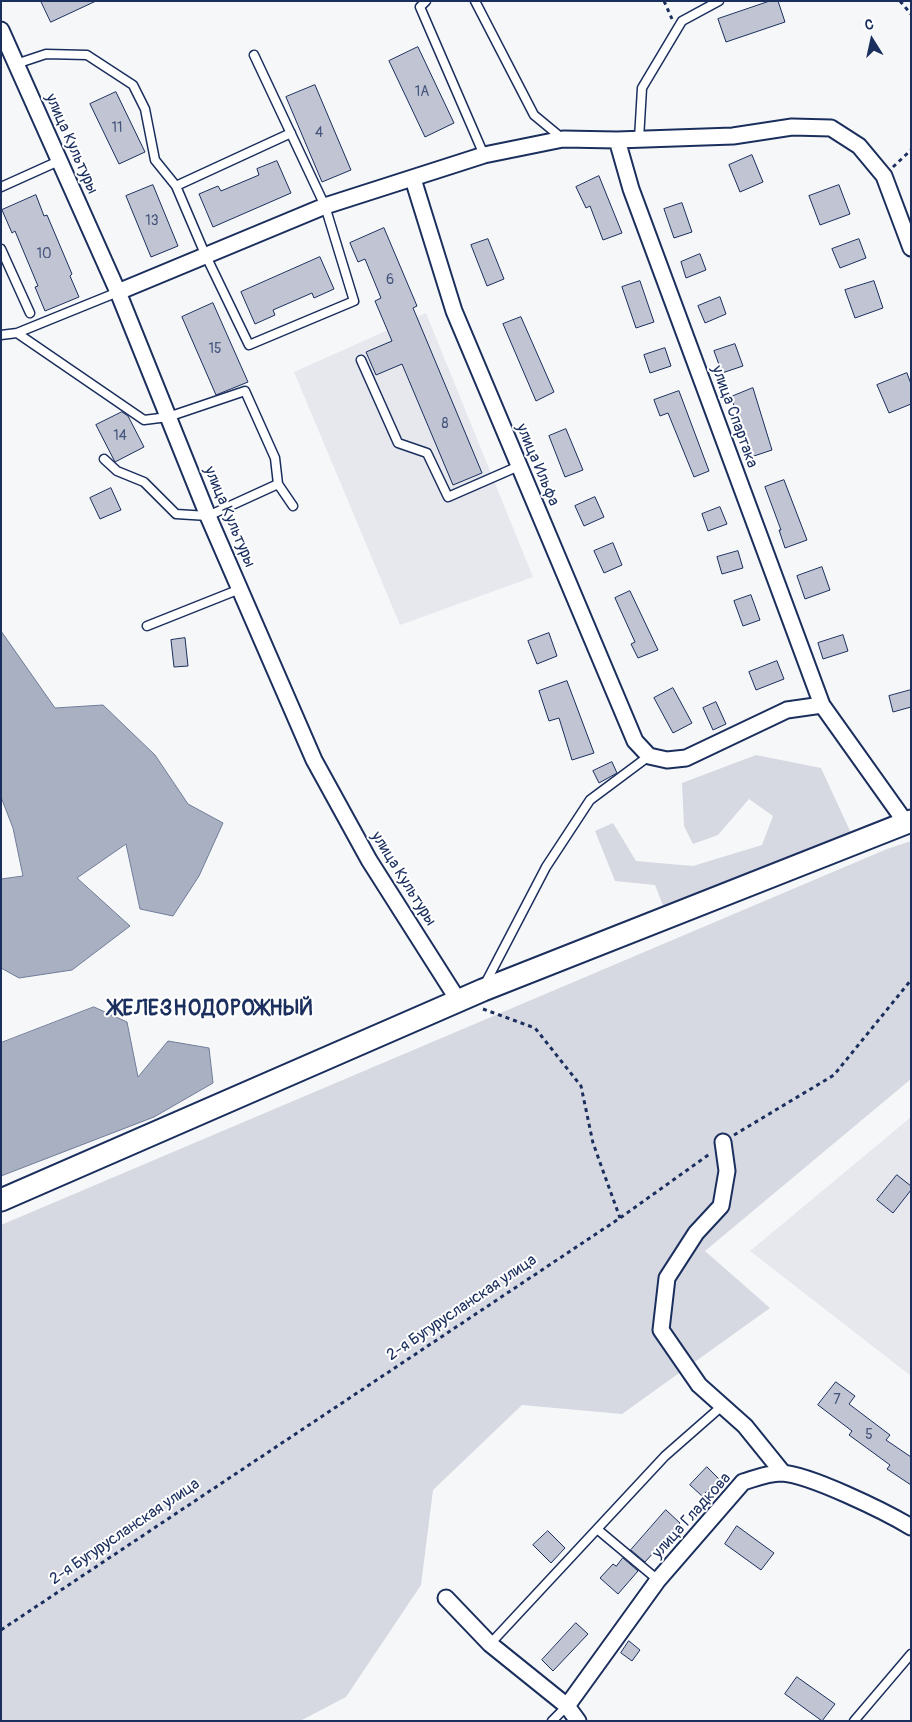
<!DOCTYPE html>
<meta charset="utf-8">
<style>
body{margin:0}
#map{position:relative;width:912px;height:1722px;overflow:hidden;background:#f6f7f9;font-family:Pangolin,sans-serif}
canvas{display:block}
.frame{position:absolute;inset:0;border:2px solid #1b2f5e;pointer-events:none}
.north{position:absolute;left:847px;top:15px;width:50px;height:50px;-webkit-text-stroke:4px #fff;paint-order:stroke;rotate:350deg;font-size:14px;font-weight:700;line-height:20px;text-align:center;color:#1b2f5e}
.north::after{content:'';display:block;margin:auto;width:18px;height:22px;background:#1b2f5e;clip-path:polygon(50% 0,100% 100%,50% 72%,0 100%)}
</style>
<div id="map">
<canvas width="912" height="1722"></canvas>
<div class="frame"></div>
<div class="north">С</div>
</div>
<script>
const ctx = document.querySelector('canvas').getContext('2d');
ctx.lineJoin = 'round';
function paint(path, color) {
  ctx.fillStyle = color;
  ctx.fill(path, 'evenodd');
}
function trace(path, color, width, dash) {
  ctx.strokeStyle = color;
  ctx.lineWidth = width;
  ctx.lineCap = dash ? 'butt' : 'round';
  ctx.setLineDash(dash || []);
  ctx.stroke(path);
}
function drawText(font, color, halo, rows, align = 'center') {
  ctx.font = font + ' Pangolin,sans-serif';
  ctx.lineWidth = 4;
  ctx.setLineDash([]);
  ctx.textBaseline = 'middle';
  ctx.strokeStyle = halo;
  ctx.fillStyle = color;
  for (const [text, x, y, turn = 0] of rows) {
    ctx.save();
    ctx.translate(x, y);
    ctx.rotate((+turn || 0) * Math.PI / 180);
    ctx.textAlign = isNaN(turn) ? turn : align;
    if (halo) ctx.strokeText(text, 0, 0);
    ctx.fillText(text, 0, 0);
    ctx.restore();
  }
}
paint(new Path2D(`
 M 426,313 L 533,577 L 400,625 L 294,372 Z
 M 911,1117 L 911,1376 L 750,1251 Z`), '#e6e8ee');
paint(new Path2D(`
 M 756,755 L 821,768 L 851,833 L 664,908 L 655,885 L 615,881 L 595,831 L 613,823 L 636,861 L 693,866 L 762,845 L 773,816 L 749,799 L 718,835 L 693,844 L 684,826 L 682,783 Z
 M 911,841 L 911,1079 L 705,1251 L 770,1308 L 622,1414 L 522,1405 L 433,1490 L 421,1585 L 346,1697 L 300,1721 L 1,1721 L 1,1225 L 887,849 Z`), '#d6d9e2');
const water = new Path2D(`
 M 1,631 L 55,708 L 103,705 L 155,755 L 188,804 L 223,823 L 199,876 L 173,916 L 140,909 L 126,844 L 77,878 L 130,926 L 72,970 L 19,978 L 1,968 L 1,879 L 23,876 L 13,828 L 1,797 Z
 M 94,1007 L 127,1022 L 138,1077 L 168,1041 L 209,1048 L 213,1083 L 154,1117 L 1,1176 L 1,1043 Z`);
paint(water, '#a9b0c1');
trace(water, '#707c99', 1);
const building = new Path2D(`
 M 41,1 L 96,1 L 51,22 Z
 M 770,1 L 778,1 L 785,22 L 726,42 L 718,19 Z
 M 418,47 L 454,123 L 425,137 L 389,61 Z
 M 315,85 L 351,170 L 322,182 L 286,97 Z
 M 116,92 L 145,152 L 119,164 L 90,104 Z
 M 752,155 L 763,182 L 740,192 L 729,165 Z
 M 277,161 L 291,193 L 213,227 L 199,194 L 218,186 L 221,191 L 259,175 L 257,169 Z
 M 599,176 L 622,233 L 603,240 L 590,206 L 586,208 L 576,187 Z
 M 153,185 L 178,246 L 151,257 L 126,196 Z
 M 839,185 L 850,214 L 820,225 L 809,196 Z
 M 36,195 L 44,216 L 47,215 L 72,274 L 70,276 L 79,297 L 45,311 L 35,287 L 38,286 L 15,231 L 12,233 L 2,210 Z
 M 682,203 L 692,232 L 674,238 L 664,209 Z
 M 384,228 L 417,306 L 413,308 L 482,473 L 453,485 L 402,364 L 376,375 L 366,352 L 392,341 L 375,301 L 381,298 L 365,259 L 358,262 L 350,243 Z
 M 488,239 L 504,279 L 487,286 L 471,245 Z
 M 859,239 L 866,258 L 840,268 L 832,249 Z
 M 700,254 L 706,270 L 686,278 L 681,262 Z
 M 320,257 L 334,289 L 314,298 L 312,293 L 273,310 L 275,315 L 255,324 L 241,292 Z
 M 640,281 L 654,322 L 636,328 L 622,287 Z
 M 874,281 L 883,308 L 855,318 L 845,290 Z
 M 720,297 L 726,314 L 705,323 L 698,306 Z
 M 213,303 L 248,382 L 216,395 L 182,317 Z
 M 521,317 L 554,392 L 536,401 L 503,324 Z
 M 735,344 L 743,366 L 722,373 L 714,351 Z
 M 665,348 L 671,366 L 650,373 L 644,355 Z
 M 907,373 L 911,384 L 911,404 L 889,413 L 877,385 Z
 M 753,388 L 772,450 L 751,457 L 731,397 Z
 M 679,391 L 709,471 L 694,477 L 668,413 L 660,416 L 654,400 Z
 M 122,412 L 128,416 L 144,447 L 115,462 L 96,425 Z
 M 566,429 L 583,470 L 565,477 L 549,436 Z
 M 784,480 L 807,540 L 785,548 L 779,530 L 781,530 L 765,487 Z
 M 111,488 L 121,510 L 100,519 L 90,498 Z
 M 595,497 L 604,517 L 584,526 L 575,506 Z
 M 720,507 L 727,524 L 708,531 L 702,514 Z
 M 613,543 L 622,565 L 604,573 L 594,551 Z
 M 738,551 L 743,568 L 722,574 L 717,557 Z
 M 822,567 L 830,590 L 805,599 L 797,576 Z
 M 630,591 L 658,650 L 638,658 L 631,644 L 635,642 L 615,598 Z
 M 751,595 L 760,620 L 743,626 L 734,601 Z
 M 549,633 L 557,656 L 537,664 L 528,641 Z
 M 843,635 L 848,651 L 823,659 L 818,643 Z
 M 185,638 L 188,666 L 174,667 L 171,640 Z
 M 777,661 L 784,679 L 756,690 L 749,672 Z
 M 567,681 L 594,753 L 572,760 L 559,718 L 549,721 L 539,691 Z
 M 673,688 L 692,723 L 673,733 L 654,698 Z
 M 911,690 L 911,707 L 893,712 L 889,696 Z
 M 716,702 L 726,724 L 713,730 L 703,708 Z
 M 612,762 L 617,773 L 599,783 L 593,771 Z
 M 897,1175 L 911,1186 L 911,1190 L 893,1213 L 877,1200 Z
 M 836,1382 L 855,1396 L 849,1404 L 890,1435 L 886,1440 L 911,1457 L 911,1485 L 887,1469 L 890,1465 L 849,1435 L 852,1431 L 818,1405 Z
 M 707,1467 L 719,1479 L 702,1496 L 690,1485 Z
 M 666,1510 L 680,1523 L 645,1562 L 631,1550 Z
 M 737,1526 L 774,1553 L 761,1570 L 725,1544 Z
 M 548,1531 L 565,1548 L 551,1563 L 533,1545 Z
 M 623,1558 L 638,1571 L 618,1594 L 600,1578 L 613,1564 L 616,1566 Z
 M 576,1623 L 588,1634 L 553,1671 L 542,1660 Z
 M 629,1641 L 640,1650 L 632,1661 L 621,1653 Z
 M 797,1677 L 835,1704 L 822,1721 L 785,1694 Z`);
paint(building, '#c0c4d3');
trace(building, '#1b2f5e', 1);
const lane = new Path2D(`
 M 426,1 L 420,7 L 484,155
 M 475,1 L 534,115 L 563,139
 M 16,64 L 46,54 L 87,55 L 133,85 L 145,109 L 155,160 L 176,186 L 205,254 L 249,345 L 354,301 L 325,206 L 254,55
 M 639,139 L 642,88 L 682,21 L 719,1
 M 176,186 L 291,133
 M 1,187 L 61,160
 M 1,249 L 30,313
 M 17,333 L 144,420 L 168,417 L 245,391 L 275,458 L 278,484 L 293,506
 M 1,335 L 17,333 L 118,292
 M 361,360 L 398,443 L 427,453 L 448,497 L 519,466
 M 104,459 L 117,471 L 144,482 L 176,514 L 208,516 L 278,484
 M 147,626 L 240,589
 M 485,984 L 546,867 L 590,800 L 649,756
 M 597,1529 L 658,1580
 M 490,1644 L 665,1456 L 722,1406
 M 552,1721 L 567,1706
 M 854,1721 L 911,1654`);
const street = new Path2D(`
 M 1,30 L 118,292 L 208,516 L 314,760 L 369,860 L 458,1000
 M 617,140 L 631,189 L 822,705
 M 413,179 L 454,311 L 635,741 L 649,756 L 667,760 L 686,758 L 787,710 L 822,705 L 906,823
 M 118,292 L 325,206 L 484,155 L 563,139 L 617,140 L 733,136 L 792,127 L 831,128 L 859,146 L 884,176 L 911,248
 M 723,1142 L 727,1171 L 721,1206 L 696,1233 L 667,1278 L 661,1330 L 699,1385 L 745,1426 L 783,1473
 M 446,1598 L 490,1644 L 567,1706 L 578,1721
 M 567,1706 L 658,1580 L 743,1482 C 756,1478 768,1473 781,1473 C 809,1474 886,1512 911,1527`);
const secondary = new Path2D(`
 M 1,1200 L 483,990 L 911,821`);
trace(lane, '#1b2f5e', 11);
trace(street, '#1b2f5e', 19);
trace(secondary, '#1b2f5e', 25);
trace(new Path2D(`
 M 664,1 L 672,19
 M 900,1 L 911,14
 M 893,167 L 911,150
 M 483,1009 L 535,1028 L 581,1086 L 593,1143 L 620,1218
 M 734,1135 L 834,1075 L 911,980
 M 1,1630 L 620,1218 L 711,1153`), '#1b2f5e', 3, [4, 4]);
trace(lane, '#fff', 8);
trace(street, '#fff', 15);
trace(secondary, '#fff', 21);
drawText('14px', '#44547b', null, [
 ["1А",422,92],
 ["11",117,128],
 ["4",319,133],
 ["13",152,221],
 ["10",44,254],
 ["6",390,280],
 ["15",215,349],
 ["8",445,424],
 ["14",120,436],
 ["7",837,1400],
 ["5",869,1435]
]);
drawText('16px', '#1b2f5e', '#fff', [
 ["улица Культуры",71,144,66],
 ["улица Спартака",734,417,70],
 ["улица Ильфа",537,465,67],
 ["улица Культуры",229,517,67],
 ["улица Культуры",403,879,58],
 ["2-я Бугурусланская улица",462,1308,-34],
 ["улица Гладкова",692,1516,-48],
 ["2-я Бугурусланская улица",125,1532,-34]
]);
ctx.letterSpacing = '1px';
drawText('bold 21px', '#1b2f5e', '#fff', [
 ["ЖЕЛЕЗНОДОРОЖНЫЙ",211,1010]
]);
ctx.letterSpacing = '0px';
</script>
